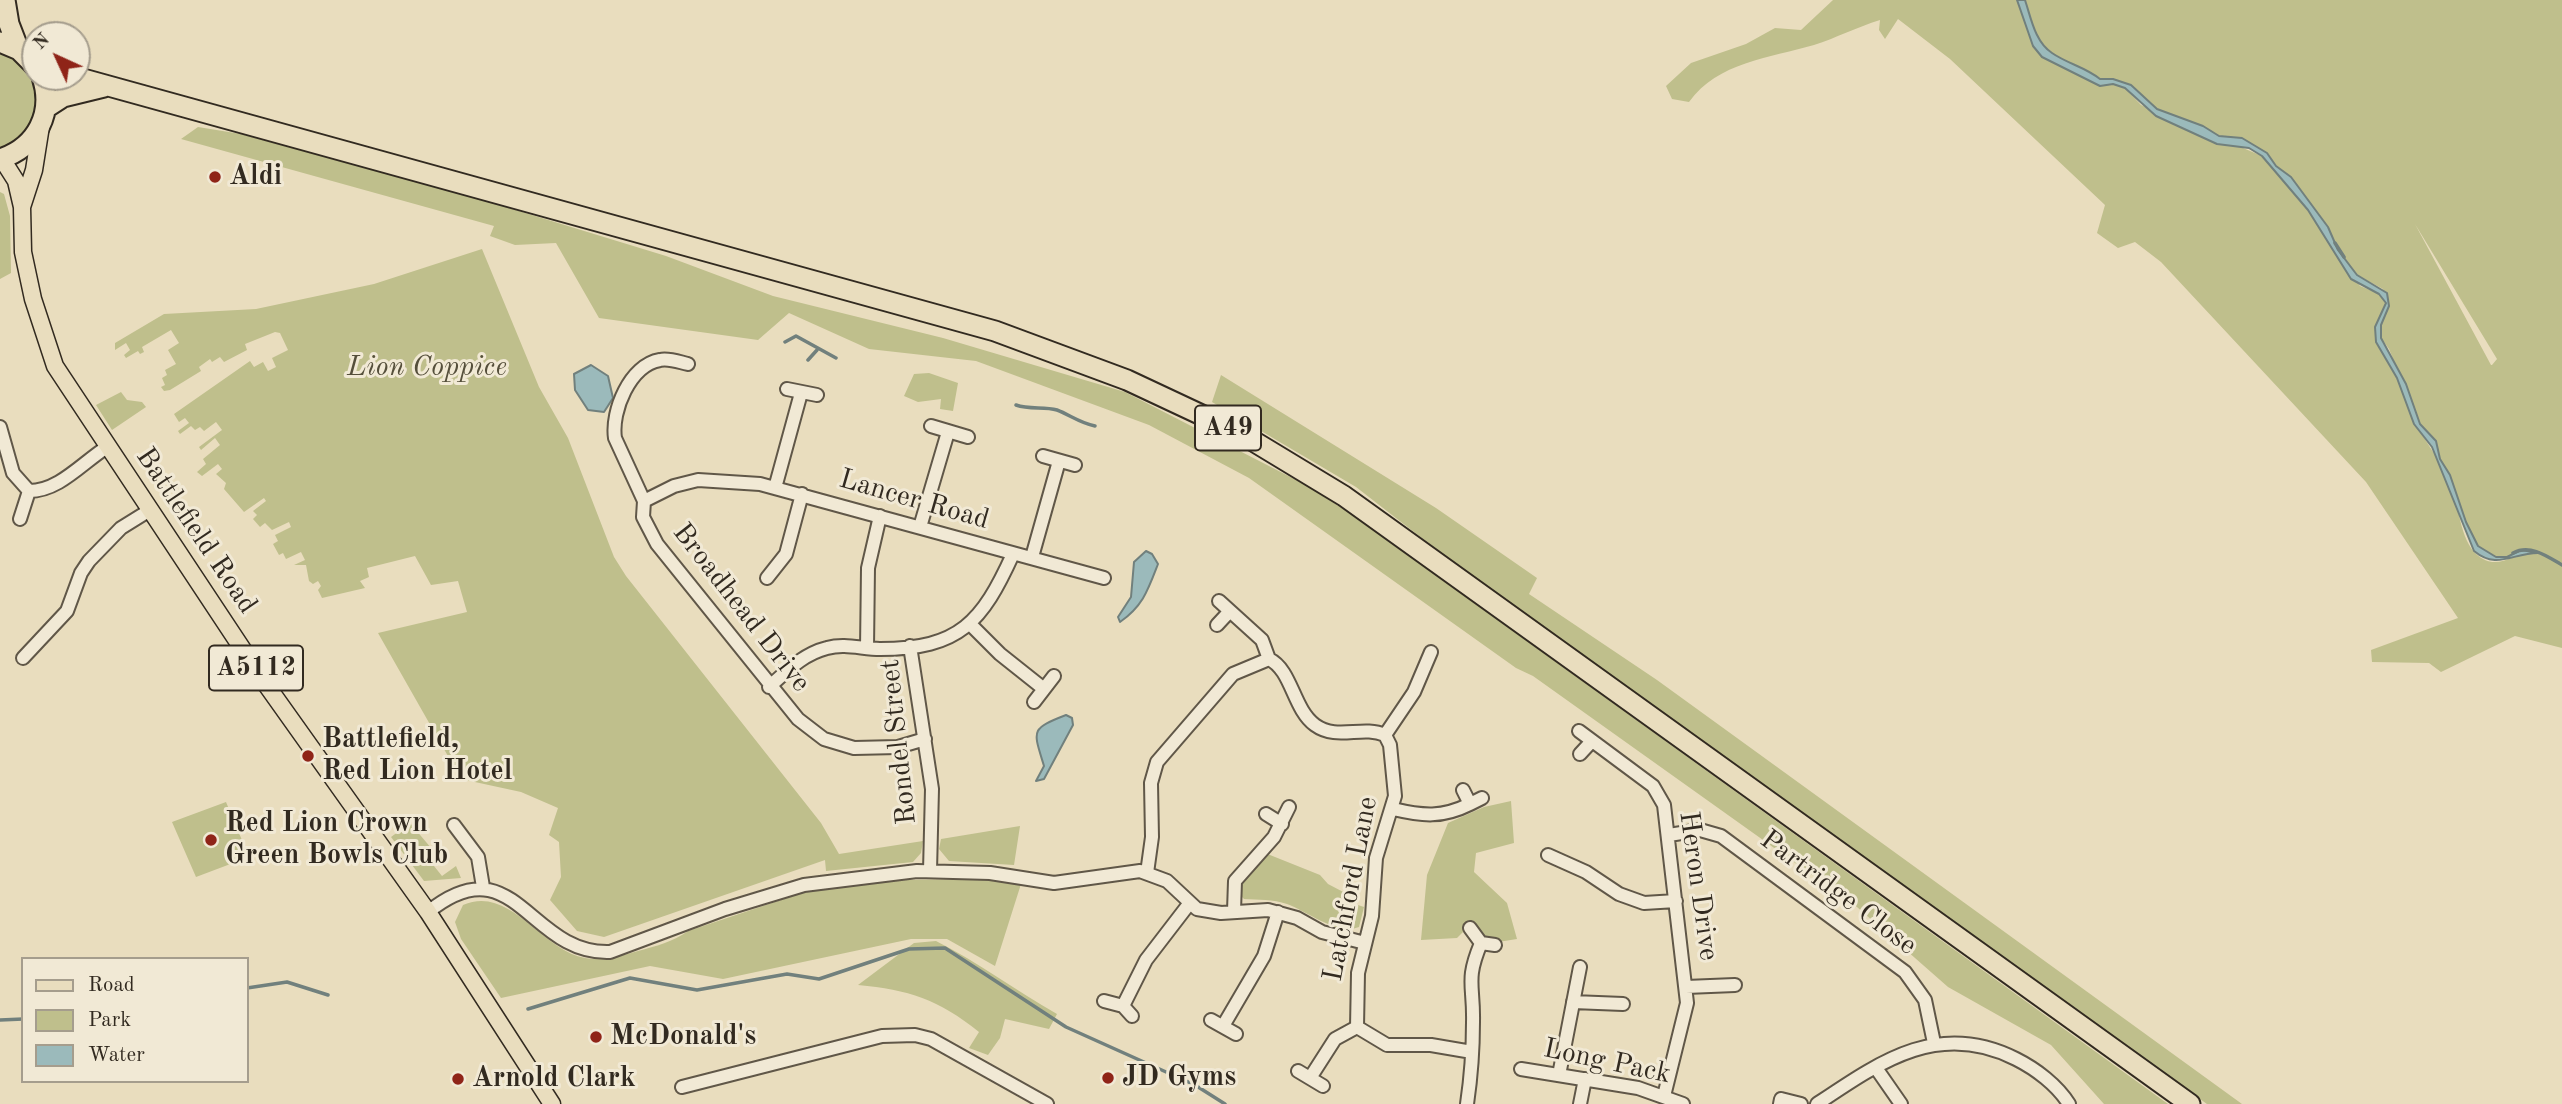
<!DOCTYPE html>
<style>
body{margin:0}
#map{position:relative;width:2562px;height:1104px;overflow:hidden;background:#e9ddbe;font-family:"Old Standard TT",serif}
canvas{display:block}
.legend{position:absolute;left:21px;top:957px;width:228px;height:126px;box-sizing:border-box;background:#f1e9d5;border:2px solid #a59d8d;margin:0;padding:9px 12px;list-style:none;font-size:21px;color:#322a20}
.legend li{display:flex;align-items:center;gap:14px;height:35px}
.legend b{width:35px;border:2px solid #a59d8d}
.north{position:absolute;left:21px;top:21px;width:70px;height:70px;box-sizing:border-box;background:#f1e9d5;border:2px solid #a59d8d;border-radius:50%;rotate:315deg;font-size:19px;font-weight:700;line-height:28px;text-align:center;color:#322a20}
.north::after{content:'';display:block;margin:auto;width:24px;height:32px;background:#8f2418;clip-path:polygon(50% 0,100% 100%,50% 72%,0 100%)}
</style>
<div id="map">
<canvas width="2562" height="1104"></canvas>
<ul class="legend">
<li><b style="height:9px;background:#e9ddbe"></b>Road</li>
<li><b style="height:19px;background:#bfbf8c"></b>Park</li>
<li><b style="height:19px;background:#9bbabb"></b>Water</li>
</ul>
<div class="north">N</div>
</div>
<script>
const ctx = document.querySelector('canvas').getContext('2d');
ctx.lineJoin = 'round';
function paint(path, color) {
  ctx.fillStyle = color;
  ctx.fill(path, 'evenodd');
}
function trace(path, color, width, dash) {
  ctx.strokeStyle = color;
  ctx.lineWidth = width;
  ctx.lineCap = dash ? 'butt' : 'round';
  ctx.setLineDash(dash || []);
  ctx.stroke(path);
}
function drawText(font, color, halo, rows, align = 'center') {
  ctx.font = font + ' "Old Standard TT",serif';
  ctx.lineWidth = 6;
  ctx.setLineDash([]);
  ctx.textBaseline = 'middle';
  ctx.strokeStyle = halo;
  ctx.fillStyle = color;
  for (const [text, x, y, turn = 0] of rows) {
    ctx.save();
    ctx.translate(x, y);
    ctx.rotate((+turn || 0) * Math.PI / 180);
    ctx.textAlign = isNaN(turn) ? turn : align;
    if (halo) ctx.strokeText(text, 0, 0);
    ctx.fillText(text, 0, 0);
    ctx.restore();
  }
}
paint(new Path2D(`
 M 1833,0 L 2017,0 L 2033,46 L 2100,86 L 2113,84 L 2125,88 L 2141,105 L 2262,156 L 2308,210 L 2360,286 L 2380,294 L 2386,303 L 2376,342 C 2385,357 2395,373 2402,389 C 2407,401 2410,418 2418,429 C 2430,446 2447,473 2454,494 C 2460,514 2462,550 2485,560 C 2500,567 2516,554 2531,552 L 2521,551 L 2507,557 L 2496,557 L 2478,546 L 2466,522 L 2450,475 L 2440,459 L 2436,441 L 2420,424 L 2389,349 L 2381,338 L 2381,325 L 2389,306 L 2383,289 L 2357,275 L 2338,250 L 2328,227 L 2291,177 L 2276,166 L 2267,153 L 2242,138 L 2219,136 L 2203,126 L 2157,109 L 2142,95 L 2113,79 L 2100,80 C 2085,67 2068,64 2052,53 C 2035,42 2031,18 2025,0 L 2562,0 L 2562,648 L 2515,636 L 2441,672 L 2429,663 L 2372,662 L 2371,650 L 2458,618 L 2366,482 L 2161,262 L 2135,242 L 2118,248 L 2097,233 L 2105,205 L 1950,59 L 1898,19 L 1885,39 L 1879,30 L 1880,20 C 1857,27 1836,38 1814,45 C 1769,58 1718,62 1689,102 L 1672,99 L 1666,86 L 1691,63 L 1746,44 L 1775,28 L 1801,30 ZM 2415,224 L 2497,359 L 2492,365 L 2491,365 Z
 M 0,52 L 25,66 L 35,80 L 38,112 L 21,140 L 0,151 Z
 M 198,127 L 241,134 L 496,204 L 666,256 L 773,296 L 943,338 L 1125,392 L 1304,484 L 1351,514 L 2168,1104 L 2104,1104 L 2051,1045 L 1948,987 L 1857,907 L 1533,676 L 1516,668 L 1249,478 L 1149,425 L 976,361 L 869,349 L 789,313 L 758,340 L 599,318 L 556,243 L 515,245 L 490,236 L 494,226 L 181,139 Z
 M 0,192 L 4,194 L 10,216 L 11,273 L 0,279 Z
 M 482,249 L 539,387 L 568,438 L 614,557 L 626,576 L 821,823 L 839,854 L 923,841 L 921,853 L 913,862 L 826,871 L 825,860 L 604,937 L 577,931 L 550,900 L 561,877 L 559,842 L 549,835 L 558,808 L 521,792 L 461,779 L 378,633 L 467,612 L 458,581 L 431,585 L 415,556 L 367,568 L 369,577 L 360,581 L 365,588 L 322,598 L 318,590 L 321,586 L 318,581 L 313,584 L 309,581 L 306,565 L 294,565 L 305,560 L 301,552 L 286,559 L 283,553 L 279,555 L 273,544 L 278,541 L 275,535 L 291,527 L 289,522 L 272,530 L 265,523 L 260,527 L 253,519 L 257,515 L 253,511 L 266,501 L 264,498 L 244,512 L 224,489 L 226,483 L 216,474 L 222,469 L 218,464 L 202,476 L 197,472 L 206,464 L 203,459 L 220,445 L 215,438 L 201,450 L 199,447 L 222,430 L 216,422 L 204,431 L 200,427 L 195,430 L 191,426 L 180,434 L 178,431 L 189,423 L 185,418 L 179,422 L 174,414 L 250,361 L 254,367 L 263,362 L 268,371 L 276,367 L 272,358 L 288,350 L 280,333 L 275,332 L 245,344 L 247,350 L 224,362 L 220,357 L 212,362 L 210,359 L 199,367 L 201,371 L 170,390 L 164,391 L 161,387 L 165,385 L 162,378 L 167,375 L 165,370 L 176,364 L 168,350 L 179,343 L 171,330 L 142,347 L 144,352 L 140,354 L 138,351 L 126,358 L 124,355 L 130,350 L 126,343 L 115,350 L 115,343 L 164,314 L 256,309 L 374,284 Z
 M 929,373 L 958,383 L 953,411 L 940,409 L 941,399 L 918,402 L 904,396 L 914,374 Z
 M 1221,375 L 1436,508 L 1537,578 L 1529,594 L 1657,680 L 2242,1104 L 2207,1104 L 1508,605 L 1356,487 L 1212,402 Z
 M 121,392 L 127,400 L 142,402 L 146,407 L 112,430 L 96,405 Z
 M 1511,801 L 1514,843 L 1476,853 L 1474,872 L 1507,903 L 1517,939 L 1498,942 L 1482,935 L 1474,921 L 1457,938 L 1421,940 L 1427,875 L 1448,823 L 1484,807 Z
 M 226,802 L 249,857 L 196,877 L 172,822 Z
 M 410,823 L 437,855 L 430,861 L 442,876 L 456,866 L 461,878 L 424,881 L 391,837 Z
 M 1020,826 L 1014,865 L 949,861 L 939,849 L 941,839 Z
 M 1265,853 L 1320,875 L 1328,884 L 1349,895 L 1349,902 L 1364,907 L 1359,927 C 1337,936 1307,911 1287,904 C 1273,899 1258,900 1244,899 L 1240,895 L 1241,878 Z
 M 973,879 L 1021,884 L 995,966 L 947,939 L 911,939 L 723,979 L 650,966 L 501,998 L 461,939 L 455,922 L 463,905 C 510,884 541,950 585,958 C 604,961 620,956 638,951 C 656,946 673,942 688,931 L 811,890 L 906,880 Z
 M 936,941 C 978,962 1016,991 1057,1014 L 1049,1029 L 1005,1019 L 1000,1038 L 988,1055 L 969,1048 L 979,1032 C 938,999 909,990 858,985 L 914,943 Z`), '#bfbf8c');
const water = new Path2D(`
 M 2017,0 L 2025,0 C 2031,18 2035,42 2052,53 C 2068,64 2085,67 2100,79 L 2113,79 L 2131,85 L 2157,109 L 2203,126 L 2219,136 L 2242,138 L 2267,153 L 2276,166 L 2291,177 L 2328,227 L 2338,250 L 2357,275 L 2387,293 L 2389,306 L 2381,325 L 2381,338 L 2406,384 L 2420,424 L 2436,441 L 2440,459 L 2450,475 L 2466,522 L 2478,546 L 2496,557 L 2507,557 L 2521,550 L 2538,553 C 2512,553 2497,570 2474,551 L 2432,447 L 2414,424 L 2397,378 L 2376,342 L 2375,327 L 2386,303 L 2379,294 L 2351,279 L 2308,210 L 2262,156 L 2249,148 L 2217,144 L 2156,116 L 2125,88 L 2113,84 L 2100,86 L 2042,57 L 2033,46 Z
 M 591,365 L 608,376 L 613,398 L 604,412 L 588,410 L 575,390 L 574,374 Z
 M 1146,551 L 1152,554 L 1158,564 C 1148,590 1143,606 1120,622 L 1118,617 L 1131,597 L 1134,562 Z
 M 1066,715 L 1072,718 L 1073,725 L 1044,779 L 1036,781 L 1044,766 C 1033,730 1030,729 1066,715 Z`);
paint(water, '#9bbabb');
trace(water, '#71807d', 2);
trace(new Path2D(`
 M 2335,243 L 2344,257
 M 785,342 L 796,336 L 836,358
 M 808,360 L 817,350
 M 1016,405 C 1030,410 1044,406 1057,410 C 1070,415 1080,423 1095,426
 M 2513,553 C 2530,544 2547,556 2562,565
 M 247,988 L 287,982 L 328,995
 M 528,1009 L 630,978 L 697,990 L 787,974 L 819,979 L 909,949 L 945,948 L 1066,1027 L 1195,1085 L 1225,1104
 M 0,1020 L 23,1019`), '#71807d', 3.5);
const minor = new Path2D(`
 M 688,364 C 679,362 669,358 660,360 C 630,365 611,411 615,438 L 644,501 L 643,517 L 657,544 L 798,719 L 824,739 L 854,748 L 898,747 L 925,739
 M 787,389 L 817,395
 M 931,426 L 968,437
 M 0,427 L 13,473 L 29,491 C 59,491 82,463 107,447
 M 1043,456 L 1075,465
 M 775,488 L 801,393
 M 644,501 L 674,486 L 698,480 L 760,484 L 1104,578
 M 20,519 L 29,491
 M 920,527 L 948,432
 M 1032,557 L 1059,461
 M 767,578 L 786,554 L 802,494
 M 1219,601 L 1262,640 L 1269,659
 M 971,625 L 1000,654 L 1044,689
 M 1217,625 L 1230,611
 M 910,646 L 932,789 L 930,871
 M 867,648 L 868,568 L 880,516
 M 1431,652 L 1414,692 L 1385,735 L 1390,745 L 1395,796 L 1376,858 L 1372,916 L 1358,973 L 1357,1027 L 1387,1045 L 1431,1045 L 1472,1052
 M 23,658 L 67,611 L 81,573 L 89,561 L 121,528 L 150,510
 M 769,687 C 787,671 803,654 827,648 C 845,643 862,649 880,649 C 960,649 982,622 1013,554
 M 1034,702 L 1054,676
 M 1579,731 L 1653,786 L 1664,805 L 1687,1003 L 1664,1096
 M 1580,754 L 1592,741
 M 1463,790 L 1470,804 L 1482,798
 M 1393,809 C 1423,816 1442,818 1470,804
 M 1266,814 L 1282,824
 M 454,825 L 478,857 L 483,887
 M 1669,835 L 1700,830 L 1721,836 L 1905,972 L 1925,1000 L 1934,1043
 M 1548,855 L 1586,872 L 1619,894 L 1644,903 L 1676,901
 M 1147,873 L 1152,837 L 1151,783 L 1157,762 L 1233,674 L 1269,659 C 1292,670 1293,709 1315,725 C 1337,741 1362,725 1385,735
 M 1234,911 L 1235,881 L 1274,837 L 1289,807
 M 428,912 C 515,842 528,955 610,952 L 725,909 L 804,885 L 917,871 L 990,873 L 1054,883 L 1140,871 L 1167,881 L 1197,909 L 1221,913 L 1268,910 L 1297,918 L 1322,932 L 1365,943
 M 1470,928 L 1481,943 L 1495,945
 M 1686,987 L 1735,985
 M 1104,1001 L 1123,1006 L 1132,1016
 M 1573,1002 L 1623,1004
 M 1123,1006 L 1146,960 L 1189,904
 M 1211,1020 L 1236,1034
 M 1223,1026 L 1264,956 L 1278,912
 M 1876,1068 L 1901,1104
 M 1521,1069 L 1638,1088 L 1683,1104
 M 1298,1071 L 1323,1086
 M 1559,1075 L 1580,967
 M 1310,1078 L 1335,1039 L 1357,1027
 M 682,1087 L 882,1036 L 915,1035 L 931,1039 L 1047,1104
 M 1467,1104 C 1471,1077 1473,1050 1473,1022 C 1474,985 1465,981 1481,943
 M 1580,1104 L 1585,1079
 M 1780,1104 L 1781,1099 L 1801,1104
 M 1817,1104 C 1881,1061 1939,1020 2016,1059 C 2036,1069 2057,1085 2069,1104`);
const major = new Path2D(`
 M 2,159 L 16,181 L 22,207 L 23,252 L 33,299 L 55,366 L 265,683 L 428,912 L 552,1104
 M 22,207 L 34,170 L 41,126`);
const highway = new Path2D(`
 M 5,0 L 9,24 L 19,50
 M 0,42 L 19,50 L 35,66
 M 76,77 L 995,331 L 1127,380 L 1240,433 L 1344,496 L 2190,1104
 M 46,108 L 63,97 L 104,87
 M 0,159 C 37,147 54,113 42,77`);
trace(minor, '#605748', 16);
trace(major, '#322a20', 19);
trace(highway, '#322a20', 23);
trace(minor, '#f1e9d5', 12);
trace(major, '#e9ddbe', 16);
trace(highway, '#e9ddbe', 19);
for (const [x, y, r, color] of [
 [215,177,7,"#8f2418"],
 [308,756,7,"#8f2418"],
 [211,840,7,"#8f2418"],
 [596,1037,7,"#8f2418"],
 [1108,1078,7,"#8f2418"],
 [458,1079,7,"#8f2418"]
]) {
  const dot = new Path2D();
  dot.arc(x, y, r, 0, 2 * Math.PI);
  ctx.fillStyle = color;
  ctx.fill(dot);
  trace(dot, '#f1e9d5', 2.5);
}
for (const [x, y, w] of [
 [1228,428,66],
 [256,668,94]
]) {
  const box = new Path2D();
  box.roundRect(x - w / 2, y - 22.5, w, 45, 5);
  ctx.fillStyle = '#f1e9d5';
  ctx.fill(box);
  trace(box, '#322a20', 2);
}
drawText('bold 26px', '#322a20', null, [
 ["A49",1228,428],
 ["A5112",256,668]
]);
drawText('bold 28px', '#322a20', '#f1e9d5', [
 ["Aldi",229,177],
 ["Battlefield,",322,740],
 ["Red Lion Hotel",322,772],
 ["Red Lion Crown",225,824],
 ["Green Bowls Club",225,856],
 ["McDonald's",610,1037],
 ["JD Gyms",1122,1078],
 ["Arnold Clark",472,1079]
], 'left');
drawText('italic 28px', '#554f3b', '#f1e9d5', [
 ["Lion Coppice",427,368]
]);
drawText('28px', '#322a20', '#f1e9d5', [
 ["Lancer Road",914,500,16],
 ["Battlefield Road",196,531,56],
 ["Broadhead Drive",741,608,52],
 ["Rondel Street",899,742,-96],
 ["Heron Drive",1698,886,82],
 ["Latchford Lane",1351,889,-79],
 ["Partridge Close",1838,893,37],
 ["Long Pack",1607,1062,12]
]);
</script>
